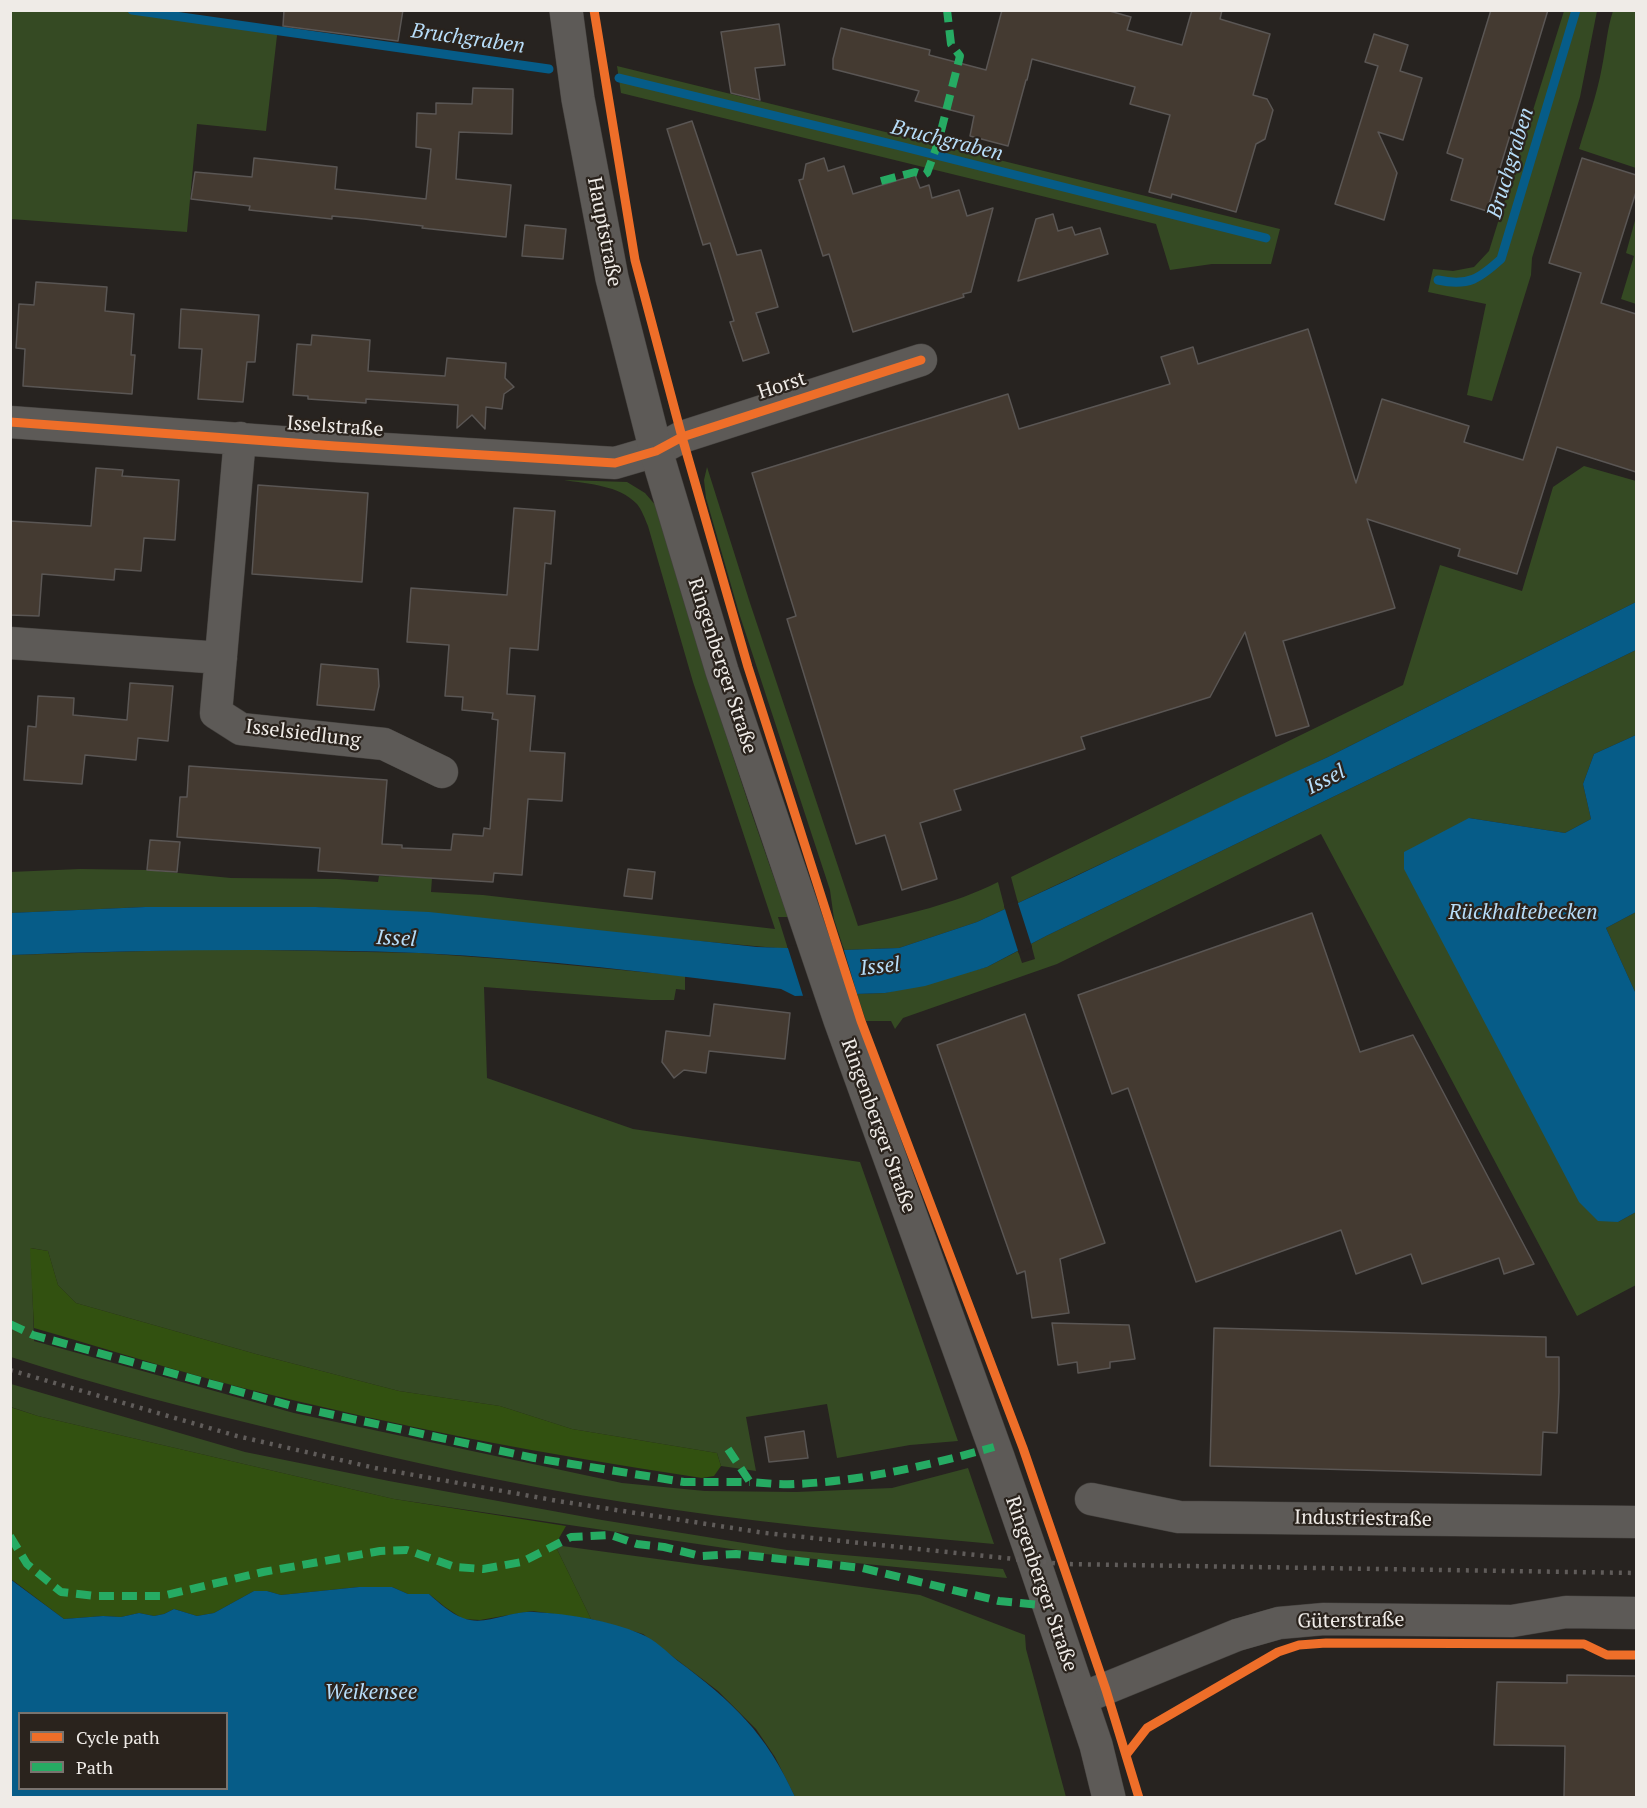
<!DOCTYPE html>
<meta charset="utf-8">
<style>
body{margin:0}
#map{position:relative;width:1647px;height:1808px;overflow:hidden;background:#272320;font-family:"PT Serif",serif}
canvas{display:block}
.frame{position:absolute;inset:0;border:12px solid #efebe7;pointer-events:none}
.legend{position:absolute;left:18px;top:1712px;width:210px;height:78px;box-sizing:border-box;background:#2a231d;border:2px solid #79736e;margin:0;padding:8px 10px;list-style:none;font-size:18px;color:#efebe7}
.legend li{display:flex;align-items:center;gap:12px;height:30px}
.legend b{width:30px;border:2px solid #79736e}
</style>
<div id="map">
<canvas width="1647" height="1808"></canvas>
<div class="frame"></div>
<ul class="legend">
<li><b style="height:8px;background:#ee6e29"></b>Cycle path</li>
<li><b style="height:8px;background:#26ab63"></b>Path</li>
</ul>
</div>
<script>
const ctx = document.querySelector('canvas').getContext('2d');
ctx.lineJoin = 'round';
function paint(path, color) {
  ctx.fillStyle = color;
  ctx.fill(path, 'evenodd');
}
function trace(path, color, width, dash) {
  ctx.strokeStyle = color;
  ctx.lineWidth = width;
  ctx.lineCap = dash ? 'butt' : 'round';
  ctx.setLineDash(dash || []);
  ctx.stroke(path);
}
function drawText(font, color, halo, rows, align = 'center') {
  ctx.font = font + ' "PT Serif",serif';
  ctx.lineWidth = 4.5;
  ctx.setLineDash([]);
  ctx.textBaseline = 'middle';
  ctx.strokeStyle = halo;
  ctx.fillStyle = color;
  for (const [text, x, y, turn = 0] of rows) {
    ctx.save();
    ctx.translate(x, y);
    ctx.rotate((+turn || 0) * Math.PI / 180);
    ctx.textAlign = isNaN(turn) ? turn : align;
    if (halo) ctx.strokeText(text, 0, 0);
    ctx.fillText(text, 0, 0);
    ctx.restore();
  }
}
paint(new Path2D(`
 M 162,10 L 278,27 L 266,131 L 197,124 L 187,232 L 11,219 L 11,11 Z
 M 1564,11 L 1597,11 L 1580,97 L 1532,258 L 1531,275 L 1492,401 L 1467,395 L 1486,304 L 1428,292 L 1433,269 L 1453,271 L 1474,267 L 1489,251 Z
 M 1613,11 L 1636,11 L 1636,168 L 1579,149 C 1587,122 1597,95 1602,67 C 1606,47 1607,29 1613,11 Z
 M 617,66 L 1280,229 L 1271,264 L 1212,264 L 1170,270 L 1156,224 L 621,93 Z
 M 1636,217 L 1636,304 L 1621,299 L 1634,256 L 1626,253 Z
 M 1584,466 L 1636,481 L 1636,602 L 1328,757 L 1018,903 L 1011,877 L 1403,685 L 1440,565 L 1522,591 L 1553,487 Z
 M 707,467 L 750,603 L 858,926 C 907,914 952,905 998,882 L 1005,909 L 977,922 L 899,948 L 844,950 L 834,919 L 830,890 L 739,613 L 706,498 L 704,480 Z
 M 564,480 L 627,482 L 645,493 L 657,507 C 697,645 739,782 788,917 L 778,917 L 788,949 L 316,907 L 145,907 L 11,913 L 10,872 L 80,869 L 147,870 L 231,878 L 337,879 L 378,882 L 379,876 L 432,878 L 431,892 L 483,895 L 775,929 L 693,682 L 648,526 C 645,519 642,510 637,504 C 619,485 588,484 564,480 Z
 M 1636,650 L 1636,735 L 1594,754 L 1583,784 L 1591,819 L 1565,833 L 1469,818 L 1618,1222 L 1636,1212 L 1636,1285 L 1577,1316 L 1321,834 L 1057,964 L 903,1018 L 895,1029 L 891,1021 L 866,1021 L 857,994 L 885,993 L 987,967 L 1018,951 L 1022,963 L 1035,959 L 1031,944 L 1046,936 Z
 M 1636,912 L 1636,994 L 1606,928 Z
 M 213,949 L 420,953 L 515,960 L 685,976 L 685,990 L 676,989 L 674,1000 L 651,1000 L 484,987 L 487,1078 L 633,1129 L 860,1162 L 958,1441 L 910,1445 L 837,1458 L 827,1404 L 746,1417 L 756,1471 L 721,1466 L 717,1453 L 572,1429 L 500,1406 L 399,1391 L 256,1354 L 76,1303 L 58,1285 L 48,1251 L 31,1248 L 34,1341 L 294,1413 L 622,1483 L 705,1491 L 796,1492 L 892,1488 L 968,1468 L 994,1544 C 871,1533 746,1522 623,1502 C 512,1485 402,1460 293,1434 C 198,1411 103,1387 11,1357 L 10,955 Z
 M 11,1384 L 245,1452 L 389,1481 L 602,1520 L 787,1550 L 1003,1569 L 1007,1578 L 765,1554 L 394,1499 L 38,1416 L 11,1407 Z
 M 555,1545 L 920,1595 L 1025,1635 L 1026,1649 L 1066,1797 L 795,1797 L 775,1757 L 756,1729 L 718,1691 L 643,1634 L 591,1619 Z`), '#354a23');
paint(new Path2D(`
 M 30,1248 L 48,1251 L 58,1285 L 76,1303 L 256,1354 L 399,1391 L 500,1406 L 572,1429 L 717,1453 L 721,1466 L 714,1476 L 702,1478 C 547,1455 394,1426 243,1388 C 173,1370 103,1348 34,1328 Z
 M 10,1407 L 38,1416 L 394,1499 L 566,1526 L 555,1545 L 591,1619 L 532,1611 L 480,1620 L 463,1619 L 445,1607 L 429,1594 L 408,1594 L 392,1587 L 359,1587 L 281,1595 L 267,1591 L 254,1591 L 214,1613 L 197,1616 L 174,1609 L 164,1614 L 154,1616 L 139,1613 L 121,1617 L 103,1616 L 64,1619 L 11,1579 Z`), '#325110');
paint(new Path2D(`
 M 1636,602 L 1636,650 L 1046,936 L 987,967 L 925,986 L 885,993 L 795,996 L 781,989 C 661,973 540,959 419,953 C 283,948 147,950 11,955 L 10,913 L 145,907 L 316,907 L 429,912 L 757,947 L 844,950 L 899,948 L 977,922 L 1070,879 L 1241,797 L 1328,757 Z
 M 1636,735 L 1636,912 L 1606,928 L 1636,994 L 1636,1212 L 1618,1222 L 1598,1221 L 1579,1202 L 1404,869 L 1404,852 L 1469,818 L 1565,833 L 1591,819 L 1583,784 L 1594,754 Z
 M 10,1579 L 64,1619 L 103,1616 L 121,1617 L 139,1613 L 154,1616 L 164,1614 L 174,1609 L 197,1616 L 214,1613 L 254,1591 L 267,1591 L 281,1595 L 359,1587 L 392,1587 L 408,1594 L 429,1594 C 439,1603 450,1613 463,1618 C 485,1627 511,1610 534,1612 C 570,1614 608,1620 641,1634 C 654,1639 667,1652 678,1661 C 733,1702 766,1733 795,1797 L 11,1797 ZM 20,1714 L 226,1714 L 226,1788 L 20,1788 Z`), '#065c88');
paint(new Path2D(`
 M 1017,900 L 1032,947 L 1019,954 L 1004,906 Z
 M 787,945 L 843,947 L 858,997 L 804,999 Z`), '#272320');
trace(new Path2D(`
 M 132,10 L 549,69
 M 619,78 L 900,146 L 1266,238
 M 1438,280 C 1469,287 1480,278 1501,259 L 1576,10`), '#065c88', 9);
const building = new Path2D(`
 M 284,10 L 403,10 L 398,41 L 283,26 Z
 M 1002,10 L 1106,10 L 1131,17 L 1127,30 L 1182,45 L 1192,10 L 1222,10 L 1220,19 L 1270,34 L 1253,95 L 1267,99 L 1273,110 L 1265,139 L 1256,144 L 1236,212 L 1172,194 L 1171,198 L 1149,192 L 1170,115 L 1130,104 L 1135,87 L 1032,59 L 1027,80 L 1026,80 L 1008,146 L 970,136 L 974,116 L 915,101 L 919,91 L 833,69 L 833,59 L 841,28 L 930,50 L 929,55 L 986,70 Z
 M 1491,10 L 1548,10 L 1487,211 L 1451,200 L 1463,159 L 1447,153 Z
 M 779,24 L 785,65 L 755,68 L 760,100 L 731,93 L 721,32 Z
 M 1374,34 L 1408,45 L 1400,71 L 1422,78 L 1403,140 L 1378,132 L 1397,173 L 1384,220 L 1335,204 L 1378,66 L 1365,62 Z
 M 473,88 L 513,89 L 512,134 L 459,132 L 456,179 L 511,185 L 506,237 L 422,228 L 423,226 L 364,219 L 332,216 L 332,219 L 249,210 L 250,206 L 191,199 L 195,172 L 252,177 L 254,158 L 337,167 L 335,189 L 426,199 L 431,149 L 416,147 L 417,113 L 436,114 L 436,103 L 472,104 Z
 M 692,121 L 737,255 L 761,250 L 778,307 L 756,313 L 769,353 L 743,361 L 730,322 L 734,321 L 710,243 L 703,245 L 667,129 Z
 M 824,158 L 828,171 L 844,166 L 853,194 L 915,175 L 920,188 L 929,185 L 932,198 L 959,190 L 967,216 L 993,208 L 971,292 L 963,294 L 964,297 L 853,332 L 829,254 L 823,256 L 799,180 L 803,179 L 806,164 Z
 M 1582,158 L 1636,175 L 1636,192 L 1601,303 L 1636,314 L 1636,472 L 1557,447 L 1517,574 L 1458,556 L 1460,549 L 1367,519 L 1395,608 L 1283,641 L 1309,726 L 1276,736 L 1245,632 L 1210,697 L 1081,737 L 1085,749 L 954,790 L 961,810 L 920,823 L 937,879 L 902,890 L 885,835 L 856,844 L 787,619 L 796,616 L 752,473 L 1008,394 L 1019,429 L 1170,384 L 1161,357 L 1193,347 L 1198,364 L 1308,329 L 1356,483 L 1382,399 L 1469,426 L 1464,442 L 1523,460 L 1581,273 L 1549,263 Z
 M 1053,214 L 1058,231 L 1072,227 L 1075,235 L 1100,228 L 1108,254 L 1018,281 L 1036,219 Z
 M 525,225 L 566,229 L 563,259 L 522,256 Z
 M 36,282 L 107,287 L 105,311 L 134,314 L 131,355 L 135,355 L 132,394 L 23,386 L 25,349 L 16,348 L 19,304 L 34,305 Z
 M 181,309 L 259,315 L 255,362 L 247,362 L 243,402 L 198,399 L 202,349 L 179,348 Z
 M 312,335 L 370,340 L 368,371 L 445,376 L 447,358 L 506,363 L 505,378 L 514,387 L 504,394 L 502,409 L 486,407 L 485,429 L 472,415 L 457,428 L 458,405 L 366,399 L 366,403 L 308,399 L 308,396 L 293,395 L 297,344 L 311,345 Z
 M 96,468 L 123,470 L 122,476 L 179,480 L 175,540 L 144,538 L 141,571 L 115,569 L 114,580 L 42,574 L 39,616 L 10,615 L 10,521 L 91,526 Z
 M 258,485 L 368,493 L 362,582 L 252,574 Z
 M 514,508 L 555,511 L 551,564 L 545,563 L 538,650 L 510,648 L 507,694 L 535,696 L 530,751 L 565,753 L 562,801 L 528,799 L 522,875 L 494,873 L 493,882 L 318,871 L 320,848 L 177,837 L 180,797 L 187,797 L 189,766 L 387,780 L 382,844 L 402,845 L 402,848 L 451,850 L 453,834 L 483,836 L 484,828 L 490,829 L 498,720 L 492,719 L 493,713 L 462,710 L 463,697 L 445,696 L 449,645 L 407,642 L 411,588 L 507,595 Z
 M 321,664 L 378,669 L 379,686 L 374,710 L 317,705 Z
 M 130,683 L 173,686 L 168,741 L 138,738 L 136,760 L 85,755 L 82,784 L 24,780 L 28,726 L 36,727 L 38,696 L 74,698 L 73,715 L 127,720 Z
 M 150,840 L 180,842 L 177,872 L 147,870 Z
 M 628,869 L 655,872 L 652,899 L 624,896 Z
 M 1312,913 L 1360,1052 L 1413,1035 L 1534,1264 L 1504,1274 L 1499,1258 L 1422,1284 L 1411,1254 L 1356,1274 L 1341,1230 L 1196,1282 L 1128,1088 L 1112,1094 L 1078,995 Z
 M 714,1004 L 790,1013 L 785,1059 L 709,1051 L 706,1073 L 684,1070 L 674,1078 L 662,1062 L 666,1031 L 710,1036 Z
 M 1025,1014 L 1105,1243 L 1060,1259 L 1069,1313 L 1032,1318 L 1025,1271 L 1017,1274 L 937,1045 Z
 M 1052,1323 L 1129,1325 L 1135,1359 L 1110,1362 L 1110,1368 L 1078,1373 L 1077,1362 L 1058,1365 Z
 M 1214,1328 L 1546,1337 L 1546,1357 L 1559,1357 L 1559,1392 L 1557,1433 L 1543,1432 L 1541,1475 L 1210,1466 Z
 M 804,1431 L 808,1458 L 769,1462 L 765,1437 Z
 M 1567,1675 L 1636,1676 L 1636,1797 L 1564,1797 L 1565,1746 L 1494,1745 L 1497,1682 L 1567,1683 Z`);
paint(building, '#443a31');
trace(building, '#5a5654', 1.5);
const street = new Path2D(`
 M 10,422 L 335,446 L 615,463 L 656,451 L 682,437 L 921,360
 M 240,438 L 216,713 L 241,729 L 384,744 L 442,772
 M 10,643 L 221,658
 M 1091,1499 L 1179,1517 L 1636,1522
 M 1080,1699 L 1237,1635 L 1279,1623 L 1324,1619 L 1512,1621 L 1566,1612 L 1636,1613`);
const secondary = new Path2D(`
 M 566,10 L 578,99 L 612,278 L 656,451 L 722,671 L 840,1020 L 998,1457 L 1034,1561 L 1096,1745 L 1109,1798`);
trace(street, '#44413e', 33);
trace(secondary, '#44413e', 34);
trace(street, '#5d5a57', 32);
trace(secondary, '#5d5a57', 33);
trace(new Path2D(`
 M 10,1370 L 237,1436 L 375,1468 L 558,1501 L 765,1533 L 1062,1564 L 1636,1573`), '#605c5a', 4.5, [3, 6]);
trace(new Path2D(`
 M 881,181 L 915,172 L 924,175 L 927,173 L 938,143 L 960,56 L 951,44 L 947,10
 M 10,1324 L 33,1335 L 292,1406 L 534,1458 L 684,1482 L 750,1482
 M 728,1449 L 750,1482 C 765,1483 781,1485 796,1484 C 863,1481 930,1465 994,1447
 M 10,1536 L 27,1564 L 61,1592 L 95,1596 L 162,1596 L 263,1572 L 380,1551 L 407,1550 L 455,1567 L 483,1569 L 522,1562 L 571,1537 L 611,1535 L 637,1544 L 664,1547 L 701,1556 L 736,1554 L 862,1568 L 999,1601 L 1049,1606`), '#26ab63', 8, [15, 8]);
trace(new Path2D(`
 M 594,10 L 635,260 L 682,437 L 748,667 L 861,1021 L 1023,1448 L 1106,1690 L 1139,1798
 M 10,422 L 335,446 L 615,463 L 656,451 L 682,437 L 921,360
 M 1126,1755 L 1147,1728 L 1278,1652 L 1299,1645 L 1326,1643 L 1584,1644 L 1607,1655 L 1636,1655`), '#ee6e29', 9);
drawText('20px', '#efebe7', '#2a231d', [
 ["Hauptstraße",604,232,79],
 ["Horst",782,386,-18],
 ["Isselstraße",335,427,4],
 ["Ringenberger Straße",722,666,72],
 ["Isselsiedlung",303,734,7],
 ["Ringenberger Straße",878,1126,70],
 ["Industriestraße",1363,1519,1],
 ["Ringenberger Straße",1041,1584,71],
 ["Güterstraße",1351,1621,-1]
]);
drawText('italic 21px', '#b7ddf9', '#2a231d', [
 ["Bruchgraben",468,39,8],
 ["Bruchgraben",947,141,14],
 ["Bruchgraben",1511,163,-73],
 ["Issel",1326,780,-27],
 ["Rückhaltebecken",1523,913],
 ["Issel",396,939,3],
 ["Issel",880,967,-6],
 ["Weikensee",371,1693]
]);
</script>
